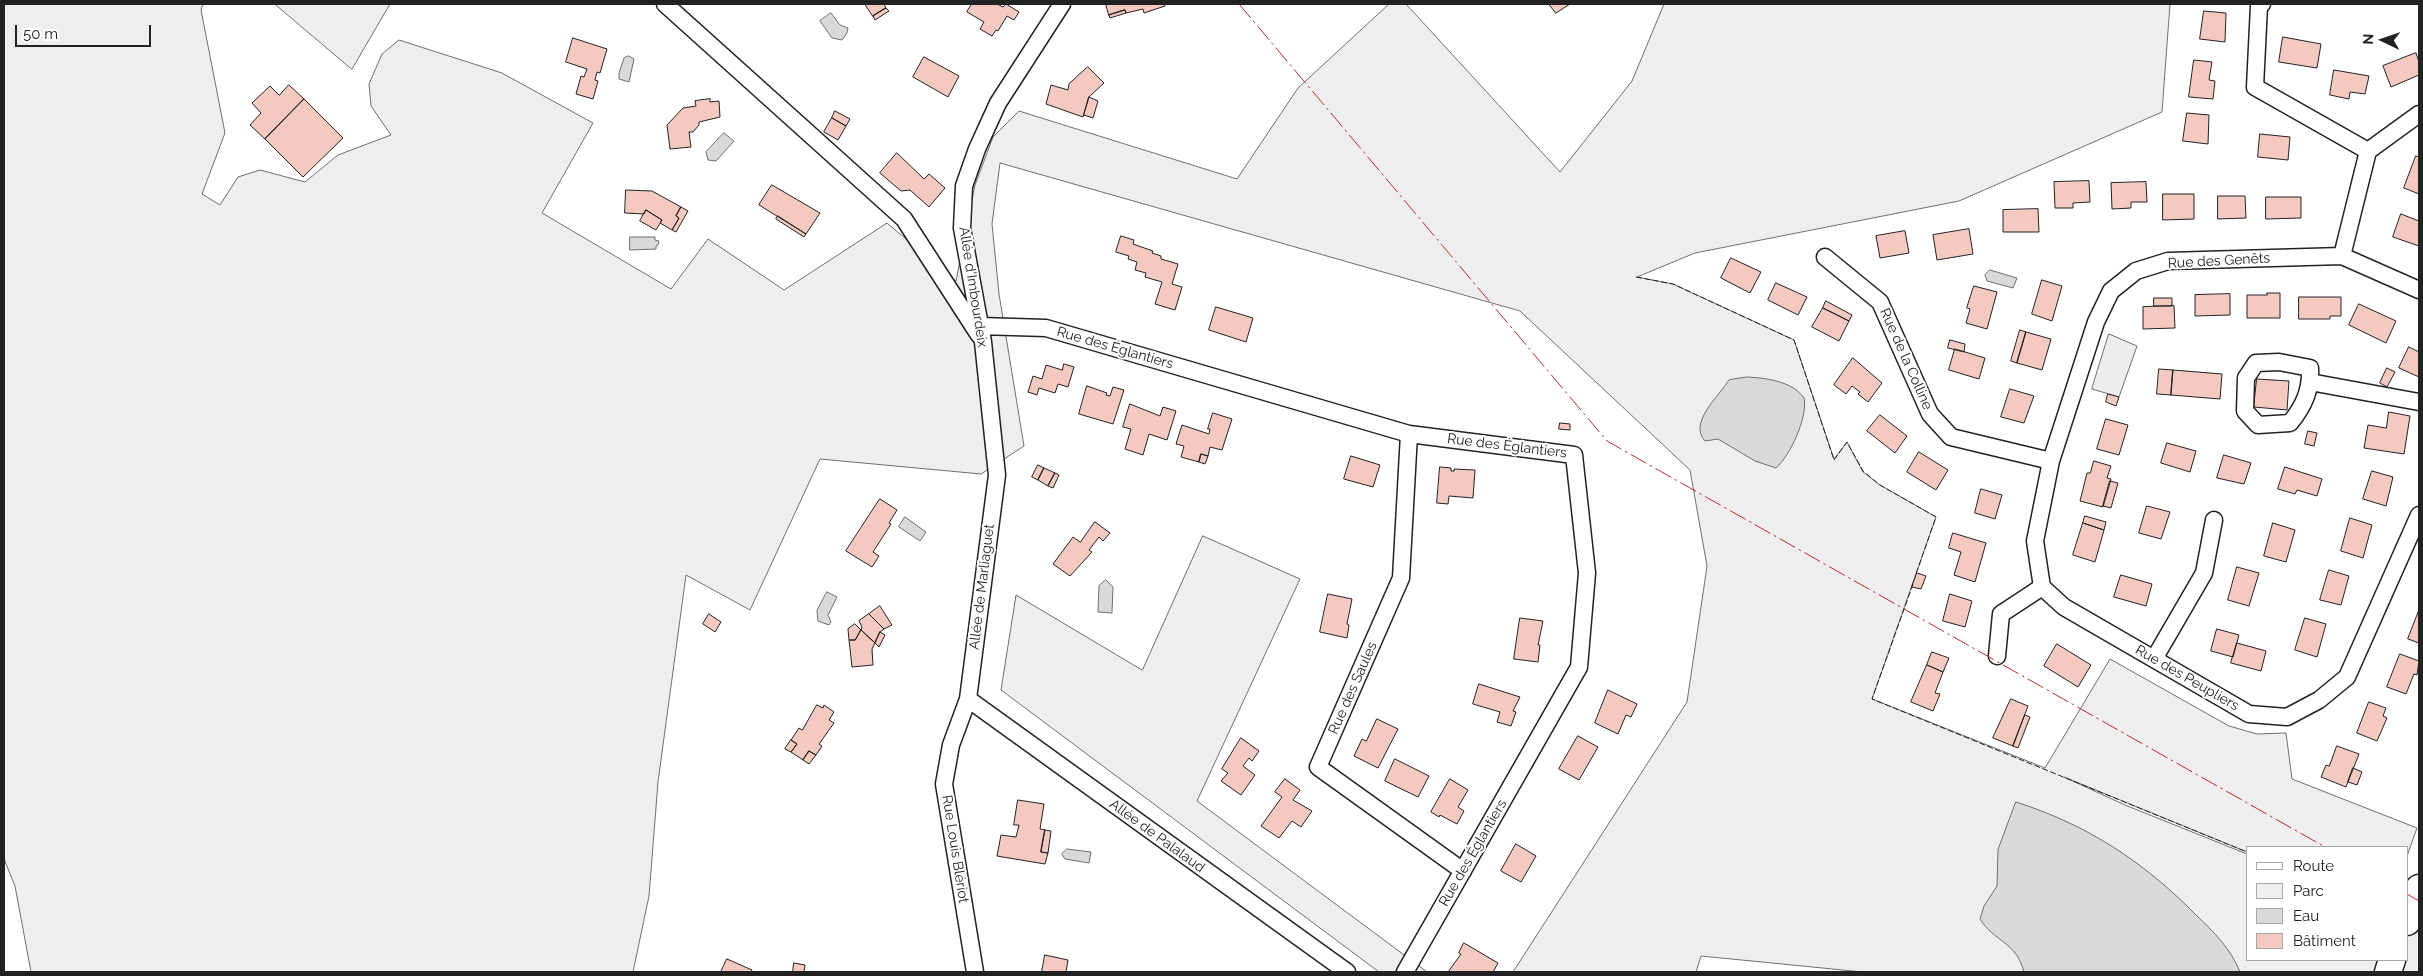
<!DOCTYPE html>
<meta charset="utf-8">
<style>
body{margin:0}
#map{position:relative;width:2423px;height:976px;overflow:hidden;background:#fff;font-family:Raleway,sans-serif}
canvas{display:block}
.frame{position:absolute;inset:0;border:5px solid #222;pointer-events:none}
.legend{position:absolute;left:2246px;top:846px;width:162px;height:115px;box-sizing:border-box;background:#fff;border:1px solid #a7a7a7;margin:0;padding:6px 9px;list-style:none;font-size:15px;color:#222}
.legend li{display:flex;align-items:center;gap:10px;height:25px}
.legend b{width:25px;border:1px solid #a7a7a7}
.north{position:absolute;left:2358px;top:15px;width:50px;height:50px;-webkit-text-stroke:4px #fff;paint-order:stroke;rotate:273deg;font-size:14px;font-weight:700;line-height:20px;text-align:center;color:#222}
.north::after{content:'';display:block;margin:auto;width:18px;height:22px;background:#222;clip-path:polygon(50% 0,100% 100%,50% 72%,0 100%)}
.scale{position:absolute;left:15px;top:25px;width:136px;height:22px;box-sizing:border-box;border:2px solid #222;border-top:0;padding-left:6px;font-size:15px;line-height:18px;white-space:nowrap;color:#222;-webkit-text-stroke:4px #fff;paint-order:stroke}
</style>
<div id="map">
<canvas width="2423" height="976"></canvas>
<div class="frame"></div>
<ul class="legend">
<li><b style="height:6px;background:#fff"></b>Route</li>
<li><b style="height:14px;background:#eee"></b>Parc</li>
<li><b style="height:14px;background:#d9d9d9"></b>Eau</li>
<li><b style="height:14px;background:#f3c9c0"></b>Bâtiment</li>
</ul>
<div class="north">N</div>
<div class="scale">50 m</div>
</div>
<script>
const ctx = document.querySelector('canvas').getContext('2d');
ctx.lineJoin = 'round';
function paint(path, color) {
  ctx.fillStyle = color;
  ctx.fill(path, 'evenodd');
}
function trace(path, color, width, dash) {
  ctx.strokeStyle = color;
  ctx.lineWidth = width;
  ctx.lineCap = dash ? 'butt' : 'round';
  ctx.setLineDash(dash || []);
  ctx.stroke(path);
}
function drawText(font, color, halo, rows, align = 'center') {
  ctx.font = font + ' Raleway,sans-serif';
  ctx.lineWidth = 4;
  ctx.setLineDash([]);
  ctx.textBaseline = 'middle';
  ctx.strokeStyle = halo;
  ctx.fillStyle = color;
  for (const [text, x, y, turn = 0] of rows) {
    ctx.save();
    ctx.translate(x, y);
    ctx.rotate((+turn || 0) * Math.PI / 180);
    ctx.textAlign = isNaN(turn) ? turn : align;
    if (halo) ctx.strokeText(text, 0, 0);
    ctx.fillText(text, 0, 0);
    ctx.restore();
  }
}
const green = new Path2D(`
 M 4,4 L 203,4 L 201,10 L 225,133 L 202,194 L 220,205 L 238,177 L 260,170 L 305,182 L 338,155 L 391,135 L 371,106 L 369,84 L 382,54 L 399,40 L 502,73 L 593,123 L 542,213 L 671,289 L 708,239 L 784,290 L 887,223 L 956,281 L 975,185 L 993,137 L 1019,111 L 1237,179 L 1298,88 L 1389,4 L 1406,4 L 1560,172 L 1632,81 L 1664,4 L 2170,4 L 2162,112 L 1959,201 L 1695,253 L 1637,277 L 1673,284 L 1794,340 L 1834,459 L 1847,442 L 1863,472 L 1880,485 L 1936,517 L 1872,699 L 2045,768 L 2110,659 L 2229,726 L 2257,734 L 2286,733 L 2292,779 L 2417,828 L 2407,856 L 2407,847 L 2247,847 L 2247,852 L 2064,777 L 2125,805 L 2247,854 L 2247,960 L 2407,960 L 2407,919 L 2419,925 L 2419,972 L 1863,972 L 1701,956 L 1696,972 L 1513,972 L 1687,702 L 1707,566 L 1690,470 L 1520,311 L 1000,163 L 992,224 L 999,294 L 1024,446 L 981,474 L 820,459 L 750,610 L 686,575 L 658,782 L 649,896 L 633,972 L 31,972 L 15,886 L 4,859 Z
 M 275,4 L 390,4 L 352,69 Z
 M 1203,536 L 1300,579 L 1197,801 L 1427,972 L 1379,972 L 1001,690 L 1016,595 L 1142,670 Z`);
paint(green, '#eee');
trace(green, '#6f6f6f', 1);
const parking = new Path2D(`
 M 2109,334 L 2137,346 L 2119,397 L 2092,389 Z`);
paint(parking, '#ededed');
trace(parking, '#6f6f6f', 1);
const water = new Path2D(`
 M 831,13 L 840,25 L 848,28 L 847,33 L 842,40 L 832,38 L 820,21 Z
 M 629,56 L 634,59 L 629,82 L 619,79 L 619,73 L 624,58 Z
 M 724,133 L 734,141 L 716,161 L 708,160 L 706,152 Z
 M 630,237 L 655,237 L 655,240 L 659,241 L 658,245 L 656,246 L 656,249 L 630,250 Z
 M 1990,270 L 2017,278 L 2013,288 L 1987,281 L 1985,275 Z
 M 1747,377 C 1766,378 1792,381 1804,398 C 1808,417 1790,456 1776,468 L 1755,461 L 1718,439 L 1705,441 C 1688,423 1719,396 1729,380 Z
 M 905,517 L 926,532 L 920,541 L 899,527 Z
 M 1106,580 L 1113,587 L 1112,613 L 1098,612 L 1099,586 Z
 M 827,592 L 837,597 L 828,615 L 831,622 L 829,625 L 818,621 L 817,611 Z
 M 2016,802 C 2088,825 2144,862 2196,915 C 2214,932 2231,949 2240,972 L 2024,972 C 2016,941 1994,942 1980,919 L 1984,906 L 1997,886 L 1998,850 Z
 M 1067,849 L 1091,852 L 1089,863 L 1065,859 L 1062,854 Z`);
paint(water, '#d9d9d9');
trace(water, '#6f6f6f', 1);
const building = new Path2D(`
 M 865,4 L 884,4 L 886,8 L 873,16 Z
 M 972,4 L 997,4 L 1003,7 L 1006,4 L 1019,12 L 1014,20 L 1007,16 L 998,31 L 996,30 L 992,36 L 980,29 L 984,22 L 967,12 Z
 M 1106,4 L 1164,4 L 1165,6 L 1144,13 L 1143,9 L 1126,13 L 1125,10 L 1109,15 Z
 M 1549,4 L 1570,4 L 1556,13 Z
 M 886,8 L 889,11 L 875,20 L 873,16 Z
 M 1125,10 L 1126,13 L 1110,18 L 1109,15 Z
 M 2204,11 L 2226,13 L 2225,42 L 2200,39 Z
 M 2283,37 L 2321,44 L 2317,68 L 2279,62 Z
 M 573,38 L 607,49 L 600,73 L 597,72 L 595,80 L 598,81 L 593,99 L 576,94 L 581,76 L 584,77 L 587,69 L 566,62 Z
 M 2416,53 L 2419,62 L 2419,75 L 2391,87 L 2383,66 Z
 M 924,57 L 959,76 L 948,97 L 913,77 Z
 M 2194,60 L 2212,62 L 2209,80 L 2215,81 L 2213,99 L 2189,97 Z
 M 1088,67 L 1104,83 L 1089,97 L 1083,117 L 1046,104 L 1051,85 L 1068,90 L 1069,84 Z
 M 2334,70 L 2369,76 L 2365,94 L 2350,92 L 2349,99 L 2330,95 Z
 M 289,85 L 304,99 L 265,139 L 250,125 L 261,113 L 252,103 L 270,86 L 279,95 Z
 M 1089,97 L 1098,101 L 1093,118 L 1084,115 Z
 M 304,99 L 343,138 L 303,177 L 265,139 Z
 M 710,99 L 710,102 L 719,101 L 720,117 L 699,122 L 699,125 L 693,132 L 689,132 L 691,147 L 670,149 L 667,125 L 683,108 L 696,106 L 695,101 Z
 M 835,111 L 850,119 L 846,126 L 832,118 Z
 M 2187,113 L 2209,115 L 2208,144 L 2183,141 Z
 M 832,118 L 846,126 L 838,140 L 824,132 Z
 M 2260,134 L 2290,137 L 2288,160 L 2258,157 Z
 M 897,153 L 924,179 L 929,174 L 945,188 L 929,207 L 910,190 L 901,191 L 880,173 Z
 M 2416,156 L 2419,157 L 2419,194 L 2404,188 Z
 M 2089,181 L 2090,202 L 2073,203 L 2073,208 L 2055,208 L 2054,182 Z
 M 2146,182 L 2147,202 L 2131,202 L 2131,208 L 2112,209 L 2111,183 Z
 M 772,185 L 820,213 L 806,234 L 759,205 Z
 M 626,190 L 652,191 L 681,207 L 676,216 L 679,218 L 672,230 L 660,223 L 662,220 L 646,210 L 644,214 L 625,213 Z
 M 2163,194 L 2194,194 L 2194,219 L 2163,220 Z
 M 2218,196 L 2245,196 L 2246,218 L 2218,219 Z
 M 2266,197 L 2301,197 L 2301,218 L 2266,219 Z
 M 681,207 L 688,211 L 676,232 L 672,230 L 679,218 L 676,216 Z
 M 2038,209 L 2039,232 L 2003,232 L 2003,210 Z
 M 646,210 L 662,220 L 656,230 L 640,221 Z
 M 2401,214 L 2419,221 L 2419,246 L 2393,237 Z
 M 778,216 L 806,234 L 804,237 L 776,219 Z
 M 1969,229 L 1973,254 L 1937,260 L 1933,235 Z
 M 1905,231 L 1909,253 L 1880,258 L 1876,236 Z
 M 1121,236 L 1134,240 L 1133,244 L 1153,251 L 1152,253 L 1161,256 L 1161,259 L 1178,264 L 1172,284 L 1182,287 L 1175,310 L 1155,304 L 1162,282 L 1145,277 L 1146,273 L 1135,270 L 1137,262 L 1128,259 L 1129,256 L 1116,252 Z
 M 1731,258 L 1761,272 L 1750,293 L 1721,278 Z
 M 2042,280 L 2062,286 L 2052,321 L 2032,314 Z
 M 1776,283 L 1807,297 L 1798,315 L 1768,300 Z
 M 1974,286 L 1997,292 L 1987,329 L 1966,323 L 1970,309 L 1967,308 Z
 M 2267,293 L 2280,293 L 2280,318 L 2247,318 L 2247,295 L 2267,295 Z
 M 2230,294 L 2230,315 L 2195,316 L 2195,295 Z
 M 2299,297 L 2341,297 L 2341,316 L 2330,316 L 2330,319 L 2299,319 Z
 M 2154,298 L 2172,298 L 2172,306 L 2154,306 Z
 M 1826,301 L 1852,315 L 1849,321 L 1823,308 Z
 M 2359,304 L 2396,321 L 2386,343 L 2349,325 Z
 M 2174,306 L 2175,328 L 2143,329 L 2143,307 Z
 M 1216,307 L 1253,318 L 1246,342 L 1209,330 Z
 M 1823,308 L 1849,321 L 1839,341 L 1812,327 Z
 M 2020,330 L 2026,332 L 2017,363 L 2011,361 Z
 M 2026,332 L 2051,339 L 2042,370 L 2017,363 Z
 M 1950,340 L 1965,344 L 1964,352 L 1948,348 Z
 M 2409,347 L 2419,352 L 2419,377 L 2399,368 Z
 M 1955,349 L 1985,358 L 1979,379 L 1949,370 Z
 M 1853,358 L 1882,383 L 1868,402 L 1858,394 L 1860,392 L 1852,386 L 1846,394 L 1834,385 Z
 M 1064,364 L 1074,367 L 1068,387 L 1058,384 L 1055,393 L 1039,388 L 1037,395 L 1028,392 L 1033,376 L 1042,379 L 1046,365 L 1062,370 Z
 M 2387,368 L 2395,372 L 2387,387 L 2380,383 Z
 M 2159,369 L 2173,370 L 2171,395 L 2157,394 Z
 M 2173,370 L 2222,374 L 2220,399 L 2171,395 Z
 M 2257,379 L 2289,381 L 2287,410 L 2254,407 Z
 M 1087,386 L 1107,393 L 1106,395 L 1110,396 L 1113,387 L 1124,390 L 1113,424 L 1079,414 Z
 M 2010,389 L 2034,396 L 2024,423 L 2001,417 Z
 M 2108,394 L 2119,397 L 2116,406 L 2106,402 Z
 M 1130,404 L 1160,416 L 1163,407 L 1176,411 L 1167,440 L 1149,434 L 1143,455 L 1125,449 L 1131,429 L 1123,427 Z
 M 2389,412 L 2410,416 L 2404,454 L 2364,448 L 2368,425 L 2386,428 Z
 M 1213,413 L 1232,419 L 1222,450 L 1210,447 L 1208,456 L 1201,454 L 1199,462 L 1181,457 L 1184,446 L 1176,444 L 1182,425 L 1209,434 L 1210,429 L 1208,429 Z
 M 1880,415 L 1907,436 L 1895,453 L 1867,431 Z
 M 2106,419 L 2128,425 L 2119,455 L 2097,449 Z
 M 1560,423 L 1570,424 L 1570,430 L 1559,429 Z
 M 2308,431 L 2317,433 L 2314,446 L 2305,444 Z
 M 2167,443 L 2196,451 L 2190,472 L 2161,463 Z
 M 1919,452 L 1948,470 L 1936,490 L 1907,472 Z
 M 1201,454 L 1208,456 L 1205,464 L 1199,462 Z
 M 2224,455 L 2251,463 L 2244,484 L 2217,478 Z
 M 1351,456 L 1380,465 L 1373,487 L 1344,479 Z
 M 2094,461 L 2111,466 L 2107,478 L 2111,479 L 2103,507 L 2080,501 L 2087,473 L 2090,473 Z
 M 1038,465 L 1044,468 L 1038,480 L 1032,477 Z
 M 1440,467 L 1451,468 L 1451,471 L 1454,471 L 1454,469 L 1475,470 L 1473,498 L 1449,496 L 1448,504 L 1437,503 Z
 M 2285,467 L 2322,479 L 2317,496 L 2297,490 L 2295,494 L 2278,489 Z
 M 1044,468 L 1055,473 L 1048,486 L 1038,480 Z
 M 2372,471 L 2393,477 L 2386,506 L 2363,499 Z
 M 1055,473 L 1059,475 L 1053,488 L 1048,486 Z
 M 2110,481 L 2118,483 L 2111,508 L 2103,506 Z
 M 1981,489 L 2002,495 L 1995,519 L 1975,513 Z
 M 880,499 L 897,510 L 889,523 L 891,524 L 873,552 L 879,556 L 872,567 L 846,551 Z
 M 2147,506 L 2170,512 L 2161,539 L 2139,533 Z
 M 2085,516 L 2106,522 L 2104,530 L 2083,523 Z
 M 2350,518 L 2372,525 L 2363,558 L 2341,551 Z
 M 1095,522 L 1110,533 L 1103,541 L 1099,537 L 1089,550 L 1092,552 L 1070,576 L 1053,564 L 1073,537 L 1080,542 Z
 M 2083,523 L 2104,530 L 2095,562 L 2073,555 Z
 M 2273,523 L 2295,530 L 2286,562 L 2264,556 Z
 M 1953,533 L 1986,543 L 1975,582 L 1954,575 L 1961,552 L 1949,548 Z
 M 2237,567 L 2259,573 L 2249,606 L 2228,600 Z
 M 2329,570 L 2349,576 L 2341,605 L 2320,600 Z
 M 1917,573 L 1926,576 L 1921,589 L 1912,587 Z
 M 2121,575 L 2152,584 L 2146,606 L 2114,597 Z
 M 1328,594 L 1352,599 L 1347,624 L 1349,625 L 1347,638 L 1320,632 Z
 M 1950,594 L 1972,601 L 1965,627 L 1943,621 Z
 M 880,606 L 892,625 L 884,629 L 869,614 Z
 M 2419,610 L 2419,643 L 2408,639 Z
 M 709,614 L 721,622 L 715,632 L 703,624 Z
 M 869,614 L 884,629 L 880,632 L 875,643 L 861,630 L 862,627 L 859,621 Z
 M 1520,618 L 1543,621 L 1538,645 L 1540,645 L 1538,662 L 1514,659 Z
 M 2305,618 L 2326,624 L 2317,657 L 2295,650 Z
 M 855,624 L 861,630 L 855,640 L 849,640 L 848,629 Z
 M 2217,629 L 2239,635 L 2233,657 L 2211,651 Z
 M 861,630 L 875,643 L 872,649 L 873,665 L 852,667 L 849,640 L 855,640 Z
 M 880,632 L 885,635 L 879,647 L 875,643 Z
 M 2237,643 L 2266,651 L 2261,671 L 2231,663 Z
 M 2057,644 L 2091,665 L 2078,687 L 2044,666 Z
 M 1932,652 L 1949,658 L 1943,672 L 1927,665 Z
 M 2400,654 L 2419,661 L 2417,675 L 2414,674 L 2406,694 L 2387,687 Z
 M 1927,665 L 1943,672 L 1935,693 L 1940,694 L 1933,711 L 1911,702 Z
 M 1479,684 L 1520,697 L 1513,711 L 1516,712 L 1511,726 L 1497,722 L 1500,712 L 1473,704 Z
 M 1608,690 L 1637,704 L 1631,717 L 1626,715 L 1618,734 L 1595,723 Z
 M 2011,699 L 2028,706 L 2013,746 L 1993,738 Z
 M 2369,702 L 2386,708 L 2383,716 L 2387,718 L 2377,741 L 2357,733 Z
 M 817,705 L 823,708 L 824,705 L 834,712 L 829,720 L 834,723 L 819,744 L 822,746 L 816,755 L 809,751 L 803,760 L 791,752 L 797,744 L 791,740 L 799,728 L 802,730 Z
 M 2025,715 L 2030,717 L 2018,748 L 2013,746 Z
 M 1377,719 L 1398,729 L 1378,768 L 1354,756 L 1362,739 L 1366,741 Z
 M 1578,736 L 1598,747 L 1579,780 L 1559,769 Z
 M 1241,738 L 1259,751 L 1252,761 L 1249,758 L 1243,766 L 1255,775 L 1241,795 L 1221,781 L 1228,773 L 1222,769 Z
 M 791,740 L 797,744 L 791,752 L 785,749 Z
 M 2337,746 L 2359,754 L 2346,787 L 2321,777 L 2326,765 L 2329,766 Z
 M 809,751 L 816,755 L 809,764 L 803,760 Z
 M 1395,759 L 1429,776 L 1418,797 L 1385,781 Z
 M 2353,768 L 2362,772 L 2357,785 L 2348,782 Z
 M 1285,779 L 1300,790 L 1293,800 L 1312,811 L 1301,827 L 1292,821 L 1279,838 L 1261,826 L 1282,797 L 1275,792 Z
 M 1450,779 L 1468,790 L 1458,807 L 1464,811 L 1457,824 L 1440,815 L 1439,817 L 1431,812 Z
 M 1018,800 L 1044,804 L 1040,829 L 1045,830 L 1041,852 L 1048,853 L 1045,864 L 997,856 L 1001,835 L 1016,837 L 1019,825 L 1014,825 Z
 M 1045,830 L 1051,831 L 1048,853 L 1041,852 Z
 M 1516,844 L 1536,856 L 1521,882 L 1501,871 Z
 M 1464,943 L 1498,963 L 1493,972 L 1448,972 L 1461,954 L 1459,953 Z
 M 1045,955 L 1068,960 L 1066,972 L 1042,972 Z
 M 727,959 L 752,970 L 751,972 L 721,972 Z
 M 794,963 L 805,965 L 804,972 L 793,972 Z`);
paint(building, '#f3c9c0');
trace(building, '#222', 1);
const street = new Path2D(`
 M 665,4 L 904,219 L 979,335
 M 2262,4 L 2259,6 L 2255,87 L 2368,151
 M 2342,256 L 2368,151 L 2419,114
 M 1825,257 L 1880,302 L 1930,414 L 1951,437 L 2051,461
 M 2419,290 L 2342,256 L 2168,261 L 2136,271 L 2111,291 L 2096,322 L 2051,461 L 2035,541 L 2042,587 L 2064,607 L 2249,714 L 2287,717 L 2319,700 L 2347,677 L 2419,515
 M 980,326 L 1046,328 L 1409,434 L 1574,455 L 1587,573 L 1579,667 L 1405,972
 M 2279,362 L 2310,368 C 2311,390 2304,406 2290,423 L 2258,425 L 2245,411 L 2246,378 L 2256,363 Z
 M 2310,382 L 2419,402
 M 1409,434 L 1401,578 L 1318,767 L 1463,871
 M 1997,656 L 2001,614 L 2042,587
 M 2154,659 L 2204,573 L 2214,520
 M 968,699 L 1347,972
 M 975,972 L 944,784 L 951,745 L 968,699 L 997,475 L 983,342 L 962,228 L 964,186 L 977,149 L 998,103 L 1062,4`);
const primary = new Path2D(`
 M 2407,922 L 2419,888
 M 2388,972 L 2392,960`);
trace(street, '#222', 19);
trace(primary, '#222', 29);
trace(street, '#fff', 16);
trace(primary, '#fff', 26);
trace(new Path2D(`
 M 1636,277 L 1673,284 L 1794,340 L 1834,460 L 1847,442 L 1863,471 L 1880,485 L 1936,517 L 1916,574
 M 1913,584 L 1872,699 L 2247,852`), '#222', 1, [6, 2.5]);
trace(new Path2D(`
 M 1239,4 L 1607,441 L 2325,847
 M 2407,894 L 2419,901`), '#c62828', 1, [18, 4, 2.5, 4]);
drawText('14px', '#222', '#fff', [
 ["Rue des Genêts",2219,261,-3],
 ["Allée d'Imbourdeix",973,287,81],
 ["Rue des Églantiers",1115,348,16],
 ["Rue de la Colline",1906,359,66],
 ["Rue des Églantiers",1507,446,7],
 ["Allée de Marliaguet",982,587,-83],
 ["Rue des Peupliers",2187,678,30],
 ["Rue des Saules",1353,688,-66],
 ["Allée de Palalaud",1157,836,36],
 ["Rue Louis Blériot",955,849,81],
 ["Rue des Églantiers",1473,853,-60]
]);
</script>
